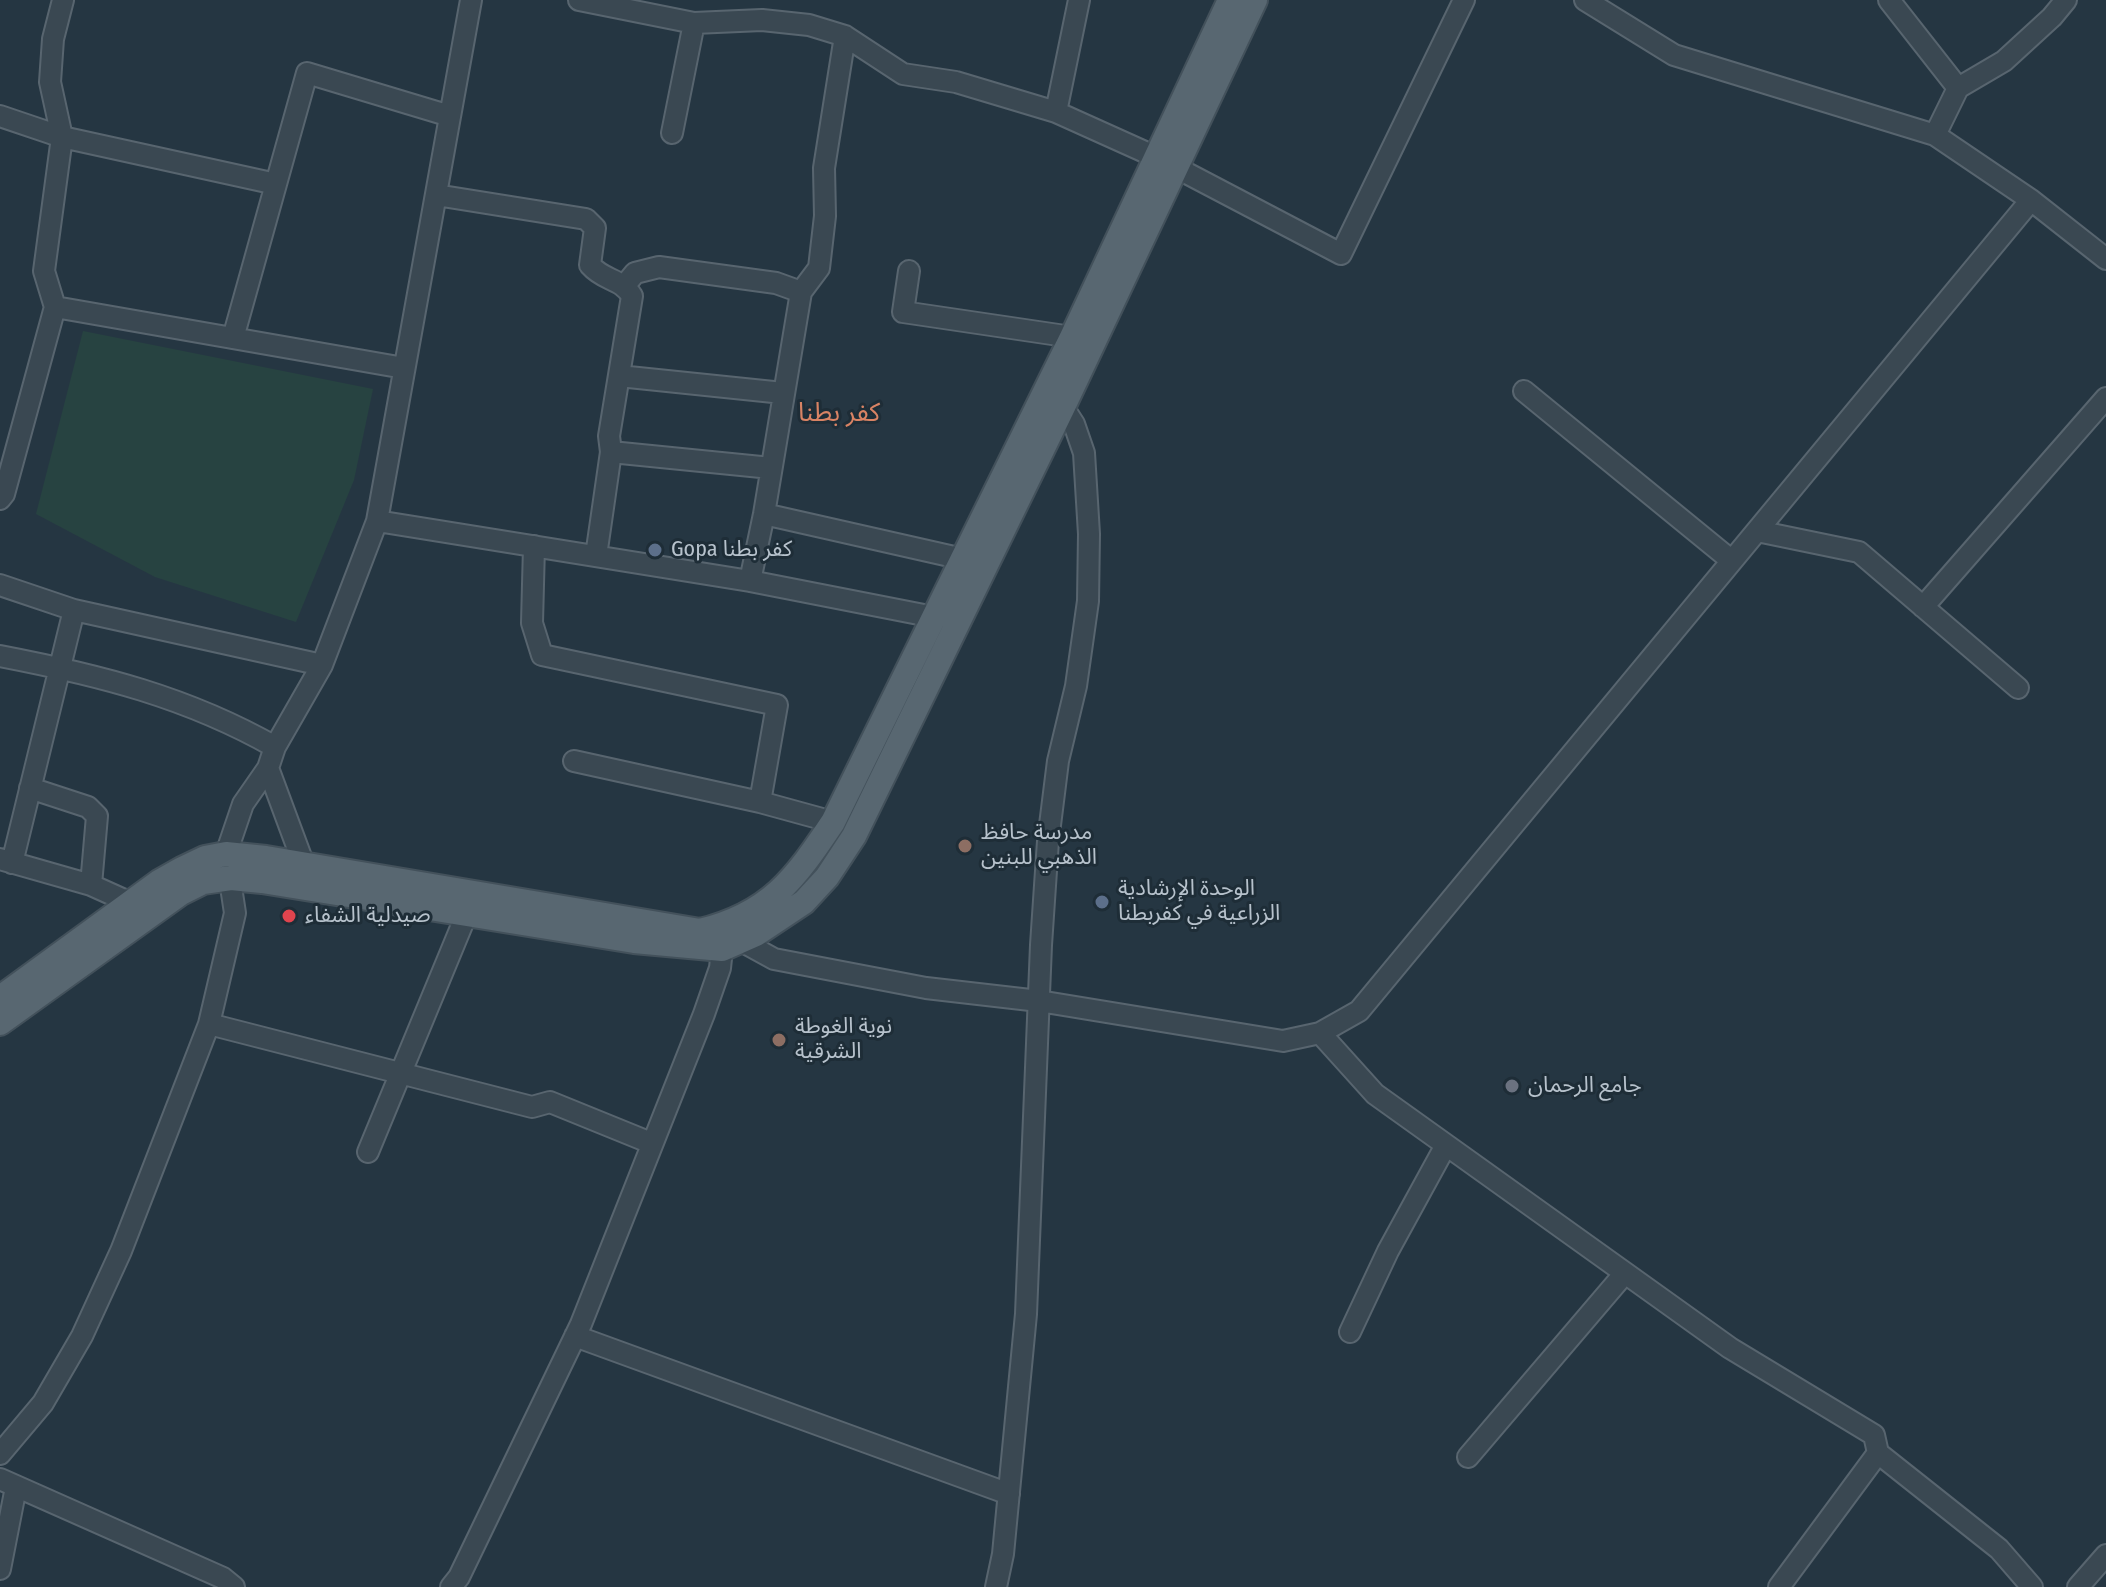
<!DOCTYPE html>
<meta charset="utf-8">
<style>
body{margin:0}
canvas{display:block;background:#253642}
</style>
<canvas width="2106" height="1587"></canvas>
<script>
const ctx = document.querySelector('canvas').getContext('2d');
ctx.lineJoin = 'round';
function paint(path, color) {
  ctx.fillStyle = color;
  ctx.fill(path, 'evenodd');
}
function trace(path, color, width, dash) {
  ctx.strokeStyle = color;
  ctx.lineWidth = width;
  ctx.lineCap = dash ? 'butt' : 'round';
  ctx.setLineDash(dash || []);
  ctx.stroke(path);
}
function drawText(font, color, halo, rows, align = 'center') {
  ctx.font = font + ' "Fira Sans Condensed","Noto Sans Arabic",sans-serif';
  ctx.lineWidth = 6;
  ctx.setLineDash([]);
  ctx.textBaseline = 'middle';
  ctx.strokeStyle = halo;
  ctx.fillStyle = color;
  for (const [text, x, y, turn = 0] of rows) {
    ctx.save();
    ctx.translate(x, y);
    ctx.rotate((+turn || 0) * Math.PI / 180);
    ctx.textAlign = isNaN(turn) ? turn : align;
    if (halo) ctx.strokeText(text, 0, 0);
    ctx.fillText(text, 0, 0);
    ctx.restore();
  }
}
paint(new Path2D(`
 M 83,331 L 373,389 L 354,480 L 296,622 L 155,577 L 36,514 Z`), '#274341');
const minor = new Path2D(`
 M 579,0 L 694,23 L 762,20 L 809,25 L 845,36 L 903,74 L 956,82 L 1056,112 L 1156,157 L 1341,254 L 1464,0
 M 1585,0 L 1674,55 L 1935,135 L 2031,200 L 2106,259
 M 1889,0 L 1958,88
 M 1056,112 L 1079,0
 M 0,116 L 62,137 L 276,184
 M 672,133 L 694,23
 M 1935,135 L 1958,88 L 2004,61 L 2052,17 L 2066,0
 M 436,195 L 586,219 L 595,228 L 590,265 C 605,282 620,277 632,296 L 609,436 L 611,452 L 596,556
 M 909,271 L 903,312 L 1072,337
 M 625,285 L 635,273 L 659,267 L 776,283 L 801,292
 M 55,307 L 404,368
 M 233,338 L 307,73 L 450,116
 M 619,376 L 783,393
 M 1524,391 L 1732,561
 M 611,452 L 771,468
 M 0,499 L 4,494 L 55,307 L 44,271 L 62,137 L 50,82 L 53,39 L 63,0
 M 764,514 L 963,559
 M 377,521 L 750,581 L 934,617
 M 1757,531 L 1859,552 L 2018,688
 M 534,546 L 532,623 L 542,655 L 777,705 L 760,802 L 833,822
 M 750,581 L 764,514 L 801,292 L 819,268 L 825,216 L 824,168 L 845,36
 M 0,585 L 74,610 L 322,665
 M 1923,607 L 2106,398
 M 0,656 C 99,675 187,697 275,747
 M 574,761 L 760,802
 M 268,768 L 304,865
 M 30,788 L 88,807 L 97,816 L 91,885
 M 0,859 L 91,885 L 131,903
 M 12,863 L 74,610
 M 743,942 L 774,959 L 926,988 L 1039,1001 L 1283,1041 L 1320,1033 L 1359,1011 L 2031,200
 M 209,1024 L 532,1107 L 550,1102 L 651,1143
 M 1320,1033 L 1375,1094 L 1730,1348 L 1874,1435 L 1878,1453 L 1999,1549 L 2032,1587
 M 368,1152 L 467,913
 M 1350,1332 L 1388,1251 L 1446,1145
 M 575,1336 L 1009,1494
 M 0,1454 L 43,1403 L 82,1336 L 121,1251 L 209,1024 L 235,913 L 226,854 L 243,804 L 268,768 L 275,747 L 322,665 L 377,521 L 471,0
 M 1468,1457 L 1625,1273
 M 0,1479 L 223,1578 L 234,1587
 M 0,1569 L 16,1487
 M 451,1587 L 459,1577 L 581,1324 L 704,1014 L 720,968 L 722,949
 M 996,1587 L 1003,1554 L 1026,1314 L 1041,945 L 1048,841 L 1058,761 L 1076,686 L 1088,601 L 1089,534 L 1084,453 L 1074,424 L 1063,407
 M 1779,1587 L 1878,1453
 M 2078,1587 L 2106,1555`);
const major = new Path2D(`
 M 0,998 L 159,882 L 182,869 L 205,858 L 226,854 L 266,858 L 700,931 C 770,914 795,879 833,822 L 1072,337 L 1230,0
 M 0,1023 L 181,893 L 203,882 L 231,878 L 262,881 L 634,941 L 722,949 L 756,934 L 804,902 L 827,877 L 854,836 L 1063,407 L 1255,0`);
trace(minor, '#58656f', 24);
trace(major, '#43515b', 28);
trace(minor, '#3a4852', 20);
trace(major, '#586771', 24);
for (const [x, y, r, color] of [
 [655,550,8,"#5c6f8a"],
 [965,846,8,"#8d6e63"],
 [1102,902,8,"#5c6f8a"],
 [289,916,8,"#e0444e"],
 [779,1040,8,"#8d6e63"],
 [1512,1086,8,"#6b7280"]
]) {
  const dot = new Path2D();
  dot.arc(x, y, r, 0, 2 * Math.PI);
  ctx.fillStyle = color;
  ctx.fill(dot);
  trace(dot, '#1e2d37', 3);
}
drawText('22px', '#b7c2cc', '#1e2d37', [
 ["Gopa كفر بطنا",671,550],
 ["مدرسة حافظ",981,833],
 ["الذهبي للبنين",981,858],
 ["الوحدة الإرشادية",1118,889],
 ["الزراعية في كفربطنا",1118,914],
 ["صيدلية الشفاء",305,916],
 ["نوية الغوطة",795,1027],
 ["الشرقية",795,1052],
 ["جامع الرحمان",1528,1086]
], 'left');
drawText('26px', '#d98364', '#1e2d37', [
 ["كفر بطنا",839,414]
]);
</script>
